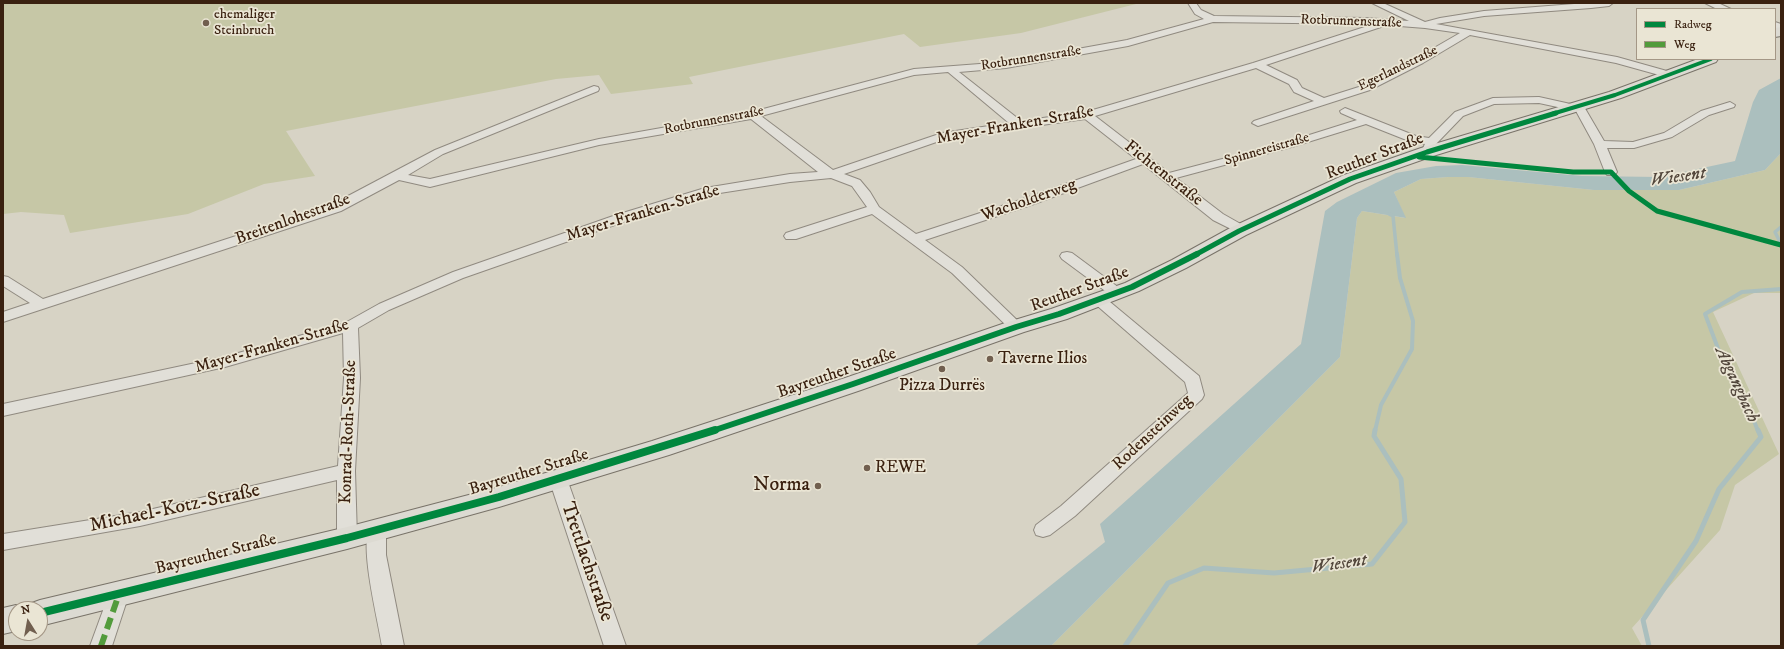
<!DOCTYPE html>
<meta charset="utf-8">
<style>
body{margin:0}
#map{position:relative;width:1784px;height:649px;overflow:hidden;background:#d7d3c5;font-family:"IM FELL DW Pica",serif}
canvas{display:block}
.frame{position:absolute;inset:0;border:4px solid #3a2110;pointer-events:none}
.legend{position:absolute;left:1636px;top:8px;width:140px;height:52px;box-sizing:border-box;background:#eae5d4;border:1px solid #a49786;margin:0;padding:5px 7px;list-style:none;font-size:12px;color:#3a2110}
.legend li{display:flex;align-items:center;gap:8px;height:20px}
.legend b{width:20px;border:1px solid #a49786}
.north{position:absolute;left:8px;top:601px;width:40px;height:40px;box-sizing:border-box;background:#eae5d4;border:1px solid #a49786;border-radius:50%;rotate:349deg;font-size:11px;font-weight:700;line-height:16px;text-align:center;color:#3a2110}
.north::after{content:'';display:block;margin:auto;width:14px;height:18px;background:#715f4f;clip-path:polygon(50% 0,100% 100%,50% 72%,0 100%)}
</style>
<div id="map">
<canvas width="1784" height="649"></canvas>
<div class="frame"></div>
<ul class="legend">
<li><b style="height:5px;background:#00873e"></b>Radweg</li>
<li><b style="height:5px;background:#529b3c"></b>Weg</li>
</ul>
<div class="north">N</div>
</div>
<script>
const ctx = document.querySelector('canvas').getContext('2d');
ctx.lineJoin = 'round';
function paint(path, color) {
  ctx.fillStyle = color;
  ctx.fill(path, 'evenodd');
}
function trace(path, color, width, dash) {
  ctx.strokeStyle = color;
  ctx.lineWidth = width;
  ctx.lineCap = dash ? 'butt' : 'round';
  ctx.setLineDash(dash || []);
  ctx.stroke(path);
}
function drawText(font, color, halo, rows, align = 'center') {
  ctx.font = font + ' "IM FELL DW Pica",serif';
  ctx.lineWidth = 3.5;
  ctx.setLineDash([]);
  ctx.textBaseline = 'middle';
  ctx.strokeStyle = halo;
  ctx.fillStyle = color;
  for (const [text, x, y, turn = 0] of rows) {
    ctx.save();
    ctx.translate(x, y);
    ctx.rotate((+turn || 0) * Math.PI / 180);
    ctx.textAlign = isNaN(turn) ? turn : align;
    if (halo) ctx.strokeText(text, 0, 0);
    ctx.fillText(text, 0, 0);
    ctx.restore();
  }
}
paint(new Path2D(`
 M 3,3 L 1140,3 L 1021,33 L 920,47 L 904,34 L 689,77 L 693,84 L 611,94 L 599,75 L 556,79 L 286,131 L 315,176 L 264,184 L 188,214 L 70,233 L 64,215 L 21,212 L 3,214 Z
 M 1781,153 L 1781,293 L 1754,293 L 1713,312 L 1779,454 L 1735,485 L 1720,530 L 1632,628 L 1642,646 L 1051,646 L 1340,357 L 1357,218 L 1362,211 L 1405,218 L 1394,192 L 1421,179 L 1448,177 L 1468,177 L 1594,190 L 1679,190 L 1765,170 Z`), '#c6c7a6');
paint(new Path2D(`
 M 1781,78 L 1781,153 L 1765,170 L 1679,190 L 1594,190 L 1468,177 L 1448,177 L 1421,179 L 1394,192 L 1406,218 L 1362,211 L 1357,218 L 1340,357 L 1051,646 L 975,646 L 1105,542 L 1100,524 L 1301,344 L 1325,211 L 1337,202 L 1396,173 L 1436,166 L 1462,165 L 1582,176 L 1660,177 L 1735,161 L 1753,102 L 1759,90 Z`), '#abbfbe');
trace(new Path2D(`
 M 1389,214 L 1393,216 L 1397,255
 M 1781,227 L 1775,232 L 1781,244`), '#abbfbe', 3.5);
trace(new Path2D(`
 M 1375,431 L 1381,405 L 1412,349 L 1413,321 L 1400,278 L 1397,254
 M 1758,431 L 1748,406 L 1725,367 L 1705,314 L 1742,292 L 1781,289`), '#abbfbe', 4);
trace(new Path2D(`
 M 1125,646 L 1168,583 L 1204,568 L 1274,573 L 1372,564 L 1405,522 L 1401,479 L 1374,436 L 1375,430
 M 1649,646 L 1643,620 L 1696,541 L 1719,489 L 1761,437 L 1758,430`), '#abbfbe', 5);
const minor = new Path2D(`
 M 1188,3 L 1196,3 L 1201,10 L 1214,16 L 1364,18 L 1409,21 L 1372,3 L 1383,3 L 1425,22 L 1440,18 L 1484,11 L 1587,3 L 1613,3 L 1609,6 L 1591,8 L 1484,16 L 1436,24 L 1617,57 L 1674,73 L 1675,75 L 1670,78 L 1616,63 L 1470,35 L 1423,63 L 1370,90 L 1258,126 L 1252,123 L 1254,121 L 1314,101 L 1294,92 L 1289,84 L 1256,68 L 1095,116 L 1169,173 L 1287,142 L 1357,120 L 1341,113 L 1340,111 L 1345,108 L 1416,136 L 1429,138 L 1455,112 L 1493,98 L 1539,97 L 1575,105 L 1583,105 L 1604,141 L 1633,142 L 1664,133 L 1701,111 L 1730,102 L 1735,105 L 1734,107 L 1709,115 L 1672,137 L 1634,148 L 1607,148 L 1617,172 L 1615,175 L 1607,175 L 1605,172 L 1594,144 L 1576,111 L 1539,103 L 1494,104 L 1463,116 L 1437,143 L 1431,154 L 1423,154 L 1421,152 L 1425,144 L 1409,141 L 1366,124 L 1295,146 L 1176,178 L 1223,214 L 1246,227 L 1248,230 L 1246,233 L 1241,234 L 1213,220 L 1143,164 L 1034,204 L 925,240 L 962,267 L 1021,324 L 1024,327 L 1021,330 L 1016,332 L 1011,330 L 952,273 L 872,214 L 796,239 L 786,239 L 784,236 L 786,233 L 867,207 L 852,186 L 831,178 L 790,182 L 707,195 L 626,221 L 463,278 L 389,310 L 358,328 L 360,378 L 355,471 L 357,538 L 354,543 L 347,546 L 340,543 L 337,538 L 337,480 L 140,526 L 3,550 L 3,534 L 140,512 L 338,466 L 344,378 L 343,333 L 225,367 L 3,416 L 3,404 L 224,357 L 345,323 L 379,304 L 453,272 L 616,215 L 705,188 L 790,174 L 818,172 L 751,119 L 599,145 L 430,187 L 399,180 L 341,211 L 3,322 L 3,312 L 30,303 L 3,286 L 3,276 L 8,277 L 43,299 L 331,205 L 435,150 L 594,86 L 598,87 L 599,89 L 598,91 L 443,154 L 408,175 L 430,179 L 599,139 L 752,112 L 914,69 L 1006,62 L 1127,40 L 1204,19 L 1195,14 ZM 1213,22 L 1374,24 L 1253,63 L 1086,112 L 1021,121 L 959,72 L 1006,68 L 1128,46 ZM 1387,25 L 1425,28 L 1460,33 L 1415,59 L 1362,86 L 1324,98 L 1302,88 L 1297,80 L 1266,65 ZM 948,72 L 1009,123 L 942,133 L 833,170 L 761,116 L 914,75 ZM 1085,119 L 1136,159 L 1026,198 L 916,234 L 879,207 L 870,192 L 860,180 L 844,174 L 948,138 Z
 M 1705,3 L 1718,3 L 1731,9 L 1717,9 Z
 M 1775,22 L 1781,24 L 1781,31 L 1775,29 Z
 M 1067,252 L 1072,253 L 1122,290 L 1124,293 L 1122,296 L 1117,297 L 1112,296 L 1062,259 L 1060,256 L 1062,253 Z
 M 1099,296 L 1104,297 L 1199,376 L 1204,395 L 1202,399 L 1075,516 L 1050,535 L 1043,537 L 1036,535 L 1034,530 L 1036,525 L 1061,506 L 1188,393 L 1185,382 L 1094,303 L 1092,300 L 1094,297 Z
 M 558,472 L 564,474 L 567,479 L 626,646 L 604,646 L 549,479 L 552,474 Z
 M 377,523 L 384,525 L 386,530 L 386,555 L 404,646 L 382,646 C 378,619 359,547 370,525 Z
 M 119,586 L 126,588 L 129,594 L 112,646 L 90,646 L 109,594 L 112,588 Z`);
const primary = new Path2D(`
 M 1781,27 L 1781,36 L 1775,37 L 1775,28 Z
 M 1698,59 L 1718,59 L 1716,62 L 1621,98 L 1433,156 L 1356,183 L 1246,235 L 1186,268 L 1139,291 L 1067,319 L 1024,332 L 861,390 L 669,455 L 499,507 L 347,549 L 40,626 L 40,609 L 27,609 L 29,604 L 40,600 L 347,527 L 499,487 L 652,441 L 845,378 L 1008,322 L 1051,309 L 1125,283 L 1172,260 L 1232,227 L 1344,175 L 1421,148 L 1609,92 Z
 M 16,605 L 27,609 L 16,609 L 16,631 L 3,634 L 3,608 Z`);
trace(minor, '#908a80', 2);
trace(primary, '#797369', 2);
paint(minor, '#e1dfd8');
paint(primary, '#dcdad2');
trace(new Path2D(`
 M 101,646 L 119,594`), '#529b3c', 6, [12, 6]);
trace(new Path2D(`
 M 1552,114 L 1615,95 L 1711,59`), '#00873e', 4);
trace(new Path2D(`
 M 1419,157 L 1573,172 L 1611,172 L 1629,191 L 1657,211 L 1781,245
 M 1195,255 L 1239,231 L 1350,179 L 1427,152 L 1556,113`), '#00873e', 5);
trace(new Path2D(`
 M 712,431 L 853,384 L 1016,327 L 1059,314 L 1132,287 L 1197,254`), '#00873e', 6);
trace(new Path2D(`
 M 40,613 L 347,538 L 499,497 L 715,430`), '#00873e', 8);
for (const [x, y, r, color] of [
 [206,23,4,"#715f4f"],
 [990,359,4,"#715f4f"],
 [942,369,4,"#715f4f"],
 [867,468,4,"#715f4f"],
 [818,486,4,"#715f4f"]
]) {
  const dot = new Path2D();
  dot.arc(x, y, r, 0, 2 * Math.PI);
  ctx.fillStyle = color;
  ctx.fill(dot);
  trace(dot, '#eae5d4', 1.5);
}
drawText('14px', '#3a2110', '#eae5d4', [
 ["ehemaliger",214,15],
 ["Steinbruch",214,31]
], 'left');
drawText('14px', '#3a2110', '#eae5d4', [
 ["Rotbrunnenstraße",1351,22,2],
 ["Rotbrunnenstraße",1031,59,-9],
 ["Egerlandstraße",1398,69,-26],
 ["Rotbrunnenstraße",714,121,-11],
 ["Spinnereistraße",1267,150,-16]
]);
drawText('17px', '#3a2110', '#eae5d4', [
 ["Mayer-Franken-Straße",1015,126,-10],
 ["Reuther Straße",1375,157,-21],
 ["Fichtenstraße",1163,174,38],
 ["Wacholderweg",1029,201,-19],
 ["Mayer-Franken-Straße",643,214,-17],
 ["Breitenlohestraße",293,220,-20],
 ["Reuther Straße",1080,290,-20],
 ["Mayer-Franken-Straße",272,347,-16],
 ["Bayreuther Straße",837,374,-19],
 ["Konrad-Roth-Straße",349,432,-88],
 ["Rodensteinweg",1153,433,-43],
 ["Bayreuther Straße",529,473,-17],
 ["Bayreuther Straße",216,555,-14]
]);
drawText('17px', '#3a2110', '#eae5d4', [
 ["Taverne Ilios",998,359],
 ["Pizza Durrës",942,386,"center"],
 ["REWE",875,468]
], 'left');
drawText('italic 18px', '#52463b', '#eae5d4', [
 ["Wiesent",1678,178,-8],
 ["Abgangbach",1736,385,65],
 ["Wiesent",1339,565,-8]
]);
drawText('20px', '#3a2110', '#eae5d4', [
 ["Norma",810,486]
], 'right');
drawText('20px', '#3a2110', '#eae5d4', [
 ["Michael-Kotz-Straße",175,509,-12],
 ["Trettlachstraße",586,562,71]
]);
</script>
